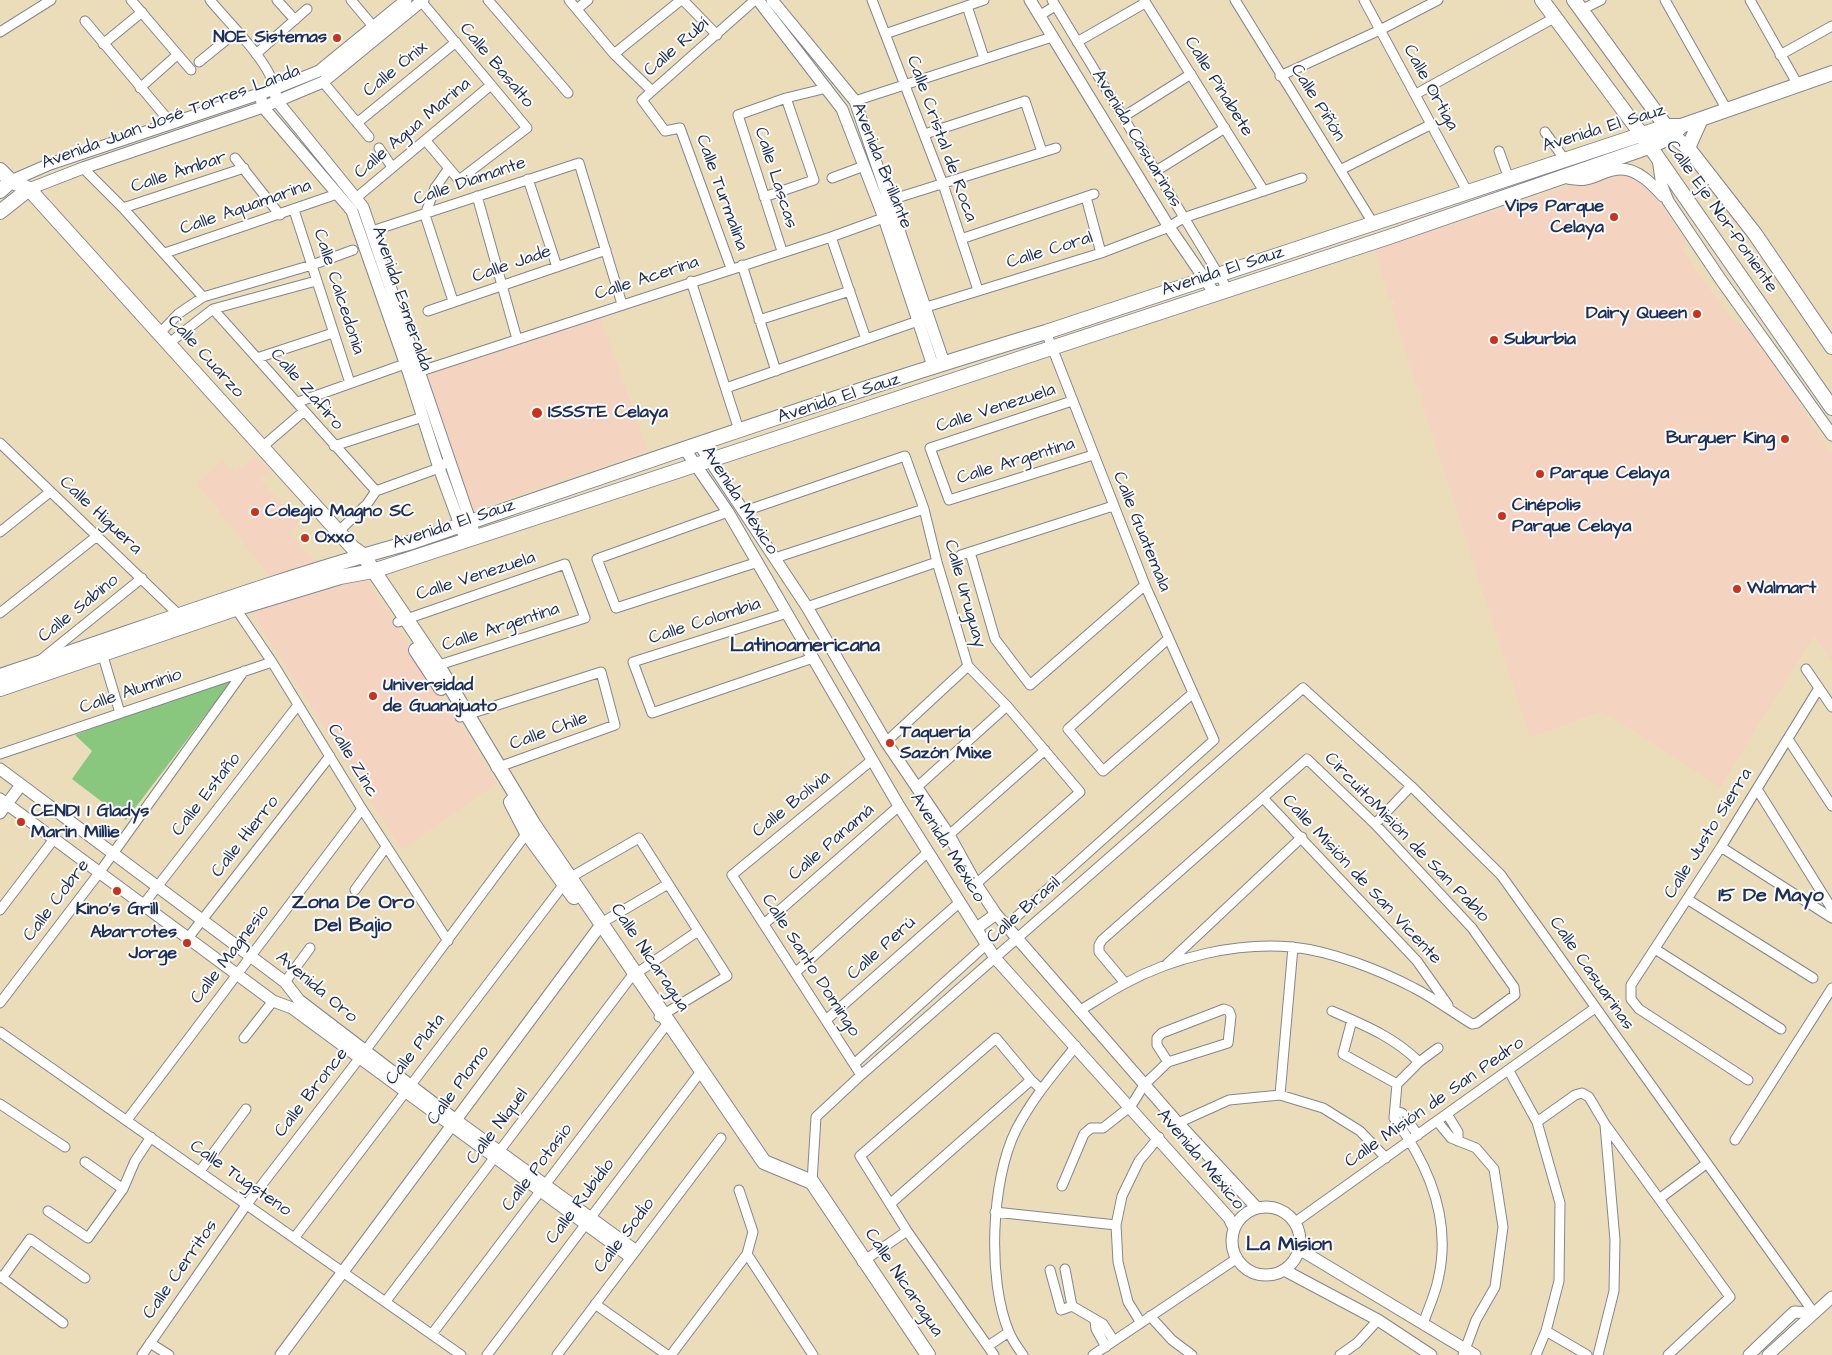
<!DOCTYPE html>
<meta charset="utf-8">
<style>
body{margin:0}
canvas{display:block;background:#ebddb9}
</style>
<canvas width="1832" height="1355"></canvas>
<script>
const ctx = document.querySelector('canvas').getContext('2d');
ctx.lineJoin = 'round';
function paint(path, color) {
  ctx.fillStyle = color;
  ctx.fill(path, 'evenodd');
}
function trace(path, color, width, dash) {
  ctx.strokeStyle = color;
  ctx.lineWidth = width;
  ctx.lineCap = dash ? 'butt' : 'round';
  ctx.setLineDash(dash || []);
  ctx.stroke(path);
}
function drawText(font, color, halo, rows, align = 'center') {
  ctx.font = font + ' "Architects Daughter",sans-serif';
  ctx.lineWidth = 4;
  ctx.setLineDash([]);
  ctx.textBaseline = 'middle';
  ctx.strokeStyle = halo;
  ctx.fillStyle = color;
  for (const [text, x, y, turn = 0] of rows) {
    ctx.save();
    ctx.translate(x, y);
    ctx.rotate((+turn || 0) * Math.PI / 180);
    ctx.textAlign = isNaN(turn) ? turn : align;
    if (halo) ctx.strokeText(text, 0, 0);
    ctx.fillText(text, 0, 0);
    ctx.restore();
  }
}
paint(new Path2D(`
 M 1621,174 L 1635,179 L 1650,190 L 1687,243 L 1682,250 L 1732,320 L 1752,331 L 1800,396 L 1799,405 L 1832,456 L 1832,661 L 1814,636 L 1720,787 L 1602,711 L 1530,738 L 1421,400 L 1424,397 L 1422,390 L 1418,391 L 1391,305 L 1395,304 L 1393,298 L 1389,299 L 1375,249 L 1608,175 Z
 M 601,318 L 648,451 L 471,511 L 427,375 Z
 M 255,456 L 270,470 L 260,479 L 299,523 L 290,533 L 316,562 L 270,577 L 211,501 L 197,485 L 222,460 L 235,473 Z
 M 367,580 L 497,783 L 402,850 L 250,610 L 336,581 Z`), '#f5d3c1');
paint(new Path2D(`
 M 236,675 L 126,820 L 72,779 L 92,751 L 75,735 Z`), '#88c77d');
const street = new Path2D(`
 M 131,0 L 191,70
 M 210,0 C 226,20 273,65 274,89
 M 277,0 L 295,20
 M 351,0 L 377,31
 M 488,0 L 568,93
 M 569,0 L 614,54 L 652,91
 M 683,0 L 717,35
 M 872,0 L 943,184 L 978,290
 M 1052,0 L 1228,290
 M 1144,0 L 1264,191
 M 1235,0 L 1373,223
 M 1364,0 L 1467,191
 M 1665,0 L 1727,110
 M 1750,0 L 1798,85
 M 421,1 L 527,128 L 459,180 L 426,141
 M 967,6 L 984,58
 M 577,9 L 588,0
 M 1581,10 L 1601,0
 M 1039,16 L 1055,6
 M 85,21 L 171,123
 M 0,32 L 51,0
 M 885,34 L 984,0
 M 1077,42 L 1145,3
 M 103,44 L 142,12
 M 256,54 L 307,9
 M 614,54 L 681,0
 M 1780,55 L 1832,26
 M 199,62 L 236,32
 M 1280,76 L 1380,30 L 1438,0
 M 323,82 L 369,137
 M 140,88 L 177,55
 M 1416,94 L 1554,18
 M 855,101 L 1052,37
 M 1123,117 L 1191,74
 M 357,123 L 456,42
 M 1545,132 L 1565,160
 M 925,134 L 1025,101 L 1042,152
 M 379,148 L 392,167
 M 1499,151 L 1509,179
 M 235,158 L 280,215
 M 83,168 L 123,208 L 203,297
 M 449,168 L 435,188 L 425,215 L 453,301
 M 1340,170 L 1432,124
 M 1156,171 L 1225,128
 M 832,178 L 864,166
 M 528,179 L 557,267
 M 477,196 L 517,339
 M 764,197 L 814,180 L 786,98
 M 1086,197 L 1101,253
 M 356,198 L 491,85
 M 884,202 L 1056,148
 M 123,208 L 244,168
 M 294,210 L 350,383
 M 372,231 L 579,163 L 622,304
 M 831,237 L 866,339
 M 961,239 L 1094,194
 M 782,251 L 738,115 L 786,98 L 827,88
 M 165,253 L 337,194
 M 742,265 L 776,371
 M 731,268 L 680,128 L 665,131 L 642,100 L 755,0
 M 691,281 L 739,430
 M 213,309 L 376,491
 M 920,309 L 1101,253 L 1169,227 L 1183,218 L 1302,178
 M 428,311 L 606,250
 M 759,320 L 850,291
 M 160,333 L 178,314 L 203,297 L 312,265 L 353,250
 M 168,344 L 213,309 L 316,281
 M 257,358 L 333,333
 M 415,373 L 831,237 L 889,216
 M 726,388 L 918,321
 M 1072,401 L 930,448 L 949,500 L 1093,455
 M 298,402 L 405,364
 M 0,443 L 178,614
 M 334,446 L 423,417
 M 261,448 L 304,411
 M 745,511 L 905,456 L 924,509 L 937,562 L 968,666 L 1007,706 L 1080,792 L 976,884
 M 728,512 L 597,559 L 616,608 L 758,562
 M 0,532 L 50,492
 M 338,532 L 367,504 L 376,491 L 439,468 L 449,460
 M 970,552 L 995,639 L 1030,685 L 1145,585
 M 961,555 L 1113,506
 M 775,558 L 924,509
 M 234,606 L 272,662 L 362,809 L 448,941
 M 807,607 L 937,562
 M 0,613 L 97,536
 M 787,613 L 633,662 L 652,713 L 813,658
 M 398,622 L 565,564 L 585,618 L 433,667
 M 1168,639 L 1068,729 L 1103,771 L 1192,694
 M 102,653 L 120,713
 M 43,658 L 142,578
 M 1806,669 L 1832,707
 M 460,717 L 601,672 L 615,725 L 496,768
 M 1788,739 L 1832,806
 M 886,742 L 968,666
 M 0,754 L 272,662
 M 916,788 L 1007,706
 M 1757,789 L 1832,909
 M 1264,799 L 1417,961 L 1448,1005
 M 1375,824 L 1411,786
 M 949,835 L 1045,750
 M 1721,847 L 1832,918
 M 355,890 L 386,847
 M 1687,899 L 1813,978
 M 143,905 L 298,705
 M 0,910 L 54,839
 M 603,922 L 668,884
 M 764,924 L 899,806
 M 1005,927 L 1214,740 L 1145,585 L 1046,332
 M 188,938 L 330,756
 M 1655,949 L 1781,1029
 M 1167,964 L 1302,837
 M 795,973 L 928,852
 M 285,982 L 310,948
 M 0,1003 L 99,873 L 244,671
 M 1079,1011 C 1094,1002 1109,992 1124,984 C 1173,957 1237,942 1292,947 C 1331,951 1380,970 1414,988 C 1434,998 1452,1012 1472,1024 L 1477,1023 L 1515,995 L 1514,987 L 1472,928 L 1375,824 L 1307,759 L 1102,940 L 1099,945 L 1099,952 L 1125,983
 M 1332,1011 C 1364,1025 1394,1037 1419,1062
 M 826,1020 L 960,902
 M 1352,1020 L 1343,1054 L 1397,1084
 M 0,1032 L 461,1355
 M 244,1038 L 273,1001
 M 854,1064 L 987,944
 M 1509,1071 L 1537,1122 L 1560,1203 L 1559,1281 L 1546,1331 L 1536,1355
 M 861,1075 L 732,875 L 872,760
 M 1748,1080 L 1639,1009 L 1631,999 L 1631,985 L 1721,847 L 1819,688
 M 1280,1095 L 1293,947
 M 0,1104 L 65,1147
 M 1395,1111 L 1402,1113 L 1418,1135
 M 1447,1114 L 1458,1132 L 1458,1141
 M 127,1120 L 362,809
 M 1437,1121 L 1451,1138 L 1476,1148 L 1494,1169 L 1503,1227 L 1495,1287 L 1476,1320 L 1463,1355
 M 1537,1122 L 1575,1095 L 1582,1093 L 1589,1097 L 1605,1124 L 1730,1297 L 1668,1355
 M 1178,1123 L 1229,1100 L 1280,1095 L 1323,1108 L 1360,1131 L 1386,1158
 M 1735,1140 L 1832,988
 M 85,1162 L 123,1189
 M 200,1171 L 246,1109
 M 812,1182 L 816,1117 L 861,1075 L 1303,688 L 1411,786 L 1501,875 L 1814,1313
 M 1062,1186 L 1084,1134 L 1091,1128 L 1103,1128 L 1131,1106 L 1144,1085 L 1168,1062 L 1228,1043 L 1231,1016 L 1229,1011 L 1224,1009 L 1162,1033 L 1157,1038 L 1157,1045 L 1168,1062
 M 1659,1199 L 1706,1164
 M 890,1204 L 1031,1080
 M 48,1211 L 88,1238 L 123,1189 L 135,1161 L 151,1137
 M 995,1212 L 1116,1225
 M 1294,1223 L 1595,1008
 M 295,1237 L 564,884 L 571,877 L 639,838 L 727,976 L 659,1017
 M 747,1254 L 813,1355
 M 862,1262 L 907,1231
 M 1065,1269 L 1072,1306
 M 1050,1270 L 1061,1310 L 1072,1306 L 1103,1324 L 1114,1341
 M 0,1276 L 63,1323
 M 2,1278 L 30,1239 L 85,1278
 M 386,1301 L 631,977 L 698,931
 M 595,1304 L 667,1355
 M 1150,1316 L 1172,1340 L 1192,1355
 M 1095,1321 L 1096,1329 L 1106,1347
 M 1141,1323 L 1128,1302 L 1118,1262 L 1116,1225 L 1122,1196 L 1139,1161 L 1159,1137
 M 1423,1324 C 1428,1309 1435,1295 1438,1280 C 1452,1221 1429,1165 1394,1118 L 1397,1084 L 1419,1062 L 1438,1048
 M 1546,1331 L 1587,1355
 M 432,1334 L 664,1028 L 671,1023
 M 150,1343 L 169,1355
 M 988,1346 L 1009,1332
 M 142,1355 L 247,1204 L 365,1051 L 527,833
 M 487,1355 L 702,1070
 M 557,1355 L 721,1138
 M 671,1355 L 747,1254 L 753,1232 L 739,1190
 M 994,1355 L 907,1231 L 860,1156 L 996,1038 L 1031,1080 L 1041,1089
 M 1023,1355 C 1018,1348 1012,1340 1009,1332 C 987,1280 991,1180 1016,1130 C 1032,1099 1054,1073 1076,1046
 M 1093,1355 L 1236,1259
 M 1340,1355 L 1357,1343 L 1378,1320
 M 1598,1355 L 1614,1291 L 1615,1240 L 1605,1125`);
const secondary = new Path2D(`
 M 758,0 L 842,109 L 884,218 L 933,366
 M 772,0 L 855,101 L 944,363
 M 1030,0 L 1169,227 L 1215,294
 M 274,89 L 277,101 L 363,207 L 476,538
 M 260,94 L 263,107 L 352,211 L 409,374 L 439,468 L 466,541
 M 1658,159 L 1662,186 L 1668,201 L 1721,280 L 1832,435
 M 1564,177 C 1592,186 1599,169 1621,169 C 1638,169 1653,185 1663,196
 M 11,181 L 50,164 L 274,89 L 319,71 L 406,0
 M 29,189 L 83,168 L 263,107 L 323,82 L 423,0
 M 699,444 L 807,607 L 886,742 L 949,835 L 976,884 L 996,914 L 1178,1123 L 1257,1208
 M 684,448 L 728,512 L 899,806 L 995,958 L 1229,1218 L 1234,1228
 M 0,769 L 285,982 L 299,1000 L 456,1120 L 635,1250
 M 0,799 L 273,1001 L 292,1008 L 629,1256
 M 0,813 L 21,785
 M 977,928 L 996,914
 M1232 1241a34 34 0 1 1 68 0a34 34 0 1 1-68 0Z
 M 1299,1249 L 1475,1355
 M 1284,1270 L 1378,1320 L 1431,1355
 M 281,1355 L 603,922
 M 1749,1355 L 1794,1312 L 1814,1313
 M 1768,1355 L 1832,1297`);
const primary = new Path2D(`
 M 1542,0 L 1642,135 L 1832,408
 M 1574,0 L 1673,136 L 1688,148 L 1755,234 L 1832,347
 M 1688,148 L 1701,119
 M 0,170 L 11,181 L 29,189 L 353,548 L 363,555 L 438,666 L 534,825 L 764,1162 L 812,1182 L 928,1355
 M 0,191 L 11,181
 M 0,212 L 29,189
 M 416,650 L 441,688
 M 0,676 C 137,631 272,580 412,542 C 622,470 833,396 1046,332 L 1667,126 L 1681,126 L 1701,119 L 1832,73
 M 0,689 L 235,609 L 340,577 L 373,571 L 1389,237 L 1649,147 L 1673,136 L 1681,126
 M 511,802 L 527,833 L 574,897`);
trace(street, '#83868c', 11);
trace(secondary, '#83868c', 13);
trace(primary, '#83868c', 16);
trace(street, '#fff', 9);
trace(secondary, '#fff', 11);
trace(primary, '#fff', 14);
for (const [x, y, r, color] of [
 [337,38,5,"#c8321e"],
 [1614,217,5,"#c8321e"],
 [1697,314,5,"#c8321e"],
 [1494,340,5,"#c8321e"],
 [537,413,6,"#c8321e"],
 [1785,439,5,"#c8321e"],
 [1540,474,5,"#c8321e"],
 [255,512,5,"#c8321e"],
 [1502,516,5,"#c8321e"],
 [305,538,5,"#c8321e"],
 [1737,589,5,"#c8321e"],
 [373,696,5,"#c8321e"],
 [890,743,5,"#c8321e"],
 [21,822,5,"#c8321e"],
 [117,891,5,"#c8321e"],
 [187,943,5,"#c8321e"]
]) {
  const dot = new Path2D();
  dot.arc(x, y, r, 0, 2 * Math.PI);
  ctx.fillStyle = color;
  ctx.fill(dot);
  trace(dot, '#fdfcf7', 2);
}
drawText('bold 18px', '#1b2f5e', '#fdfcf7', [
 ["NOE Sistemas",327,38,"right"],
 ["Vips Parque",1604,207,"right"],
 ["Celaya",1604,228,"right"],
 ["Dairy Queen",1687,314,"right"],
 ["Suburbia",1504,340],
 ["ISSSTE Celaya",548,413],
 ["Burguer King",1775,439,"right"],
 ["Parque Celaya",1550,474],
 ["Cinépolis",1512,506],
 ["Parque Celaya",1512,527],
 ["Colegio Magno SC",265,512],
 ["Oxxo",315,538],
 ["Walmart",1747,589],
 ["Universidad",383,686],
 ["de Guanajuato",383,707],
 ["Taquería",900,733],
 ["Sazón Mixe",900,754],
 ["CENDI 1 Gladys",31,812],
 ["Marin Millie",31,833],
 ["Kino’s Grill",117,910,"center"],
 ["Abarrotes",177,933,"right"],
 ["Jorge",177,954,"right"]
], 'left');
drawText('18px', '#1b2f5e', '#fdfcf7', [
 ["Calle Rubí",677,48,-41],
 ["Calle Basalto",496,66,50],
 ["Calle Ónix",396,70,-39],
 ["Calle Pinabete",1218,87,58],
 ["Calle Ortiga",1430,88,61],
 ["Calle Piñón",1317,103,58],
 ["Avenida Juan José Torres Landa",171,118,-20],
 ["Calle Agua Marina",413,129,-40],
 ["Avenida El Sauz",1604,129,-17],
 ["Calle Cristal de Roca",941,139,70],
 ["Avenida Casuarinas",1136,139,59],
 ["Avenida Brillante",881,166,68],
 ["Calle Ámbar",179,173,-18],
 ["Calle Lascas",775,178,72],
 ["Calle Diamante",470,182,-19],
 ["Calle Turmalina",721,193,70],
 ["Calle Aquamarina",246,208,-19],
 ["Calle Eje Nor-Poniente",1721,217,55],
 ["Calle Coral",1050,251,-17],
 ["Calle Jade",512,265,-19],
 ["Avenida El Sauz",1223,272,-18],
 ["Calle Acerina",647,279,-18],
 ["Calle Calcedonia",338,292,72],
 ["Avenida Esmeralda",401,299,71],
 ["Calle Cuarzo",205,357,48],
 ["Calle Zafiro",306,390,49],
 ["Avenida El Sauz",839,399,-18],
 ["Calle Venezuela",996,409,-18],
 ["Calle Argentina",1016,462,-17],
 ["Avenida México",739,501,57],
 ["Calle Higuera",100,516,43],
 ["Avenida El Sauz",454,525,-18],
 ["Calle Guatemala",1141,532,68],
 ["Calle Venezuela",476,577,-18],
 ["Calle Uruguay",964,594,74],
 ["Calle Sabino",79,609,-39],
 ["Calle Colombia",705,622,-18],
 ["Calle Argentina",501,628,-18],
 ["Calle Aluminio",131,692,-19],
 ["Calle Chile",549,732,-20],
 ["Calle Zinc",352,761,59],
 ["Calle Estaño",207,795,-52],
 ["Calle Bolivia",792,805,-39],
 ["Calle Justo Sierra",1709,834,-58],
 ["Calle Hierro",246,837,-52],
 ["CircuitoMisión de San Pablo",1406,838,46],
 ["Calle Panamá",832,843,-41],
 ["Avenida México",947,848,58],
 ["Calle Misión de San Vicente",1361,880,47],
 ["Calle Cobre",57,901,-53],
 ["Calle Brasil",1024,911,-41],
 ["Calle Perú",882,949,-42],
 ["Calle Magnesio",231,955,-53],
 ["Calle Nicaragua",649,958,56],
 ["Calle Santo Domingo",810,966,57],
 ["Calle Casuarinas",1591,974,55],
 ["Avenida Oro",316,988,40],
 ["Calle Plata",416,1050,-52],
 ["Calle Plomo",459,1086,-54],
 ["Calle Bronce",312,1093,-52],
 ["Calle Misión de San Pedro",1435,1103,-35],
 ["Calle Níquel",498,1127,-53],
 ["Avenida México",1200,1160,50],
 ["Calle Potasio",538,1168,-53],
 ["Calle Tugsteno",240,1179,35],
 ["Calle Rubidio",581,1202,-53],
 ["Calle Sodio",625,1236,-53],
 ["Calle Cerritos",181,1270,-55],
 ["Calle Nicaragua",903,1283,56]
]);
drawText('bold 20px', '#1b2f5e', '#fdfcf7', [
 ["Latinoamericana",805,647],
 ["15 De Mayo",1771,897],
 ["Zona De Oro",353,904],
 ["Del Bajio",353,927],
 ["La Mision",1289,1246]
]);
</script>
